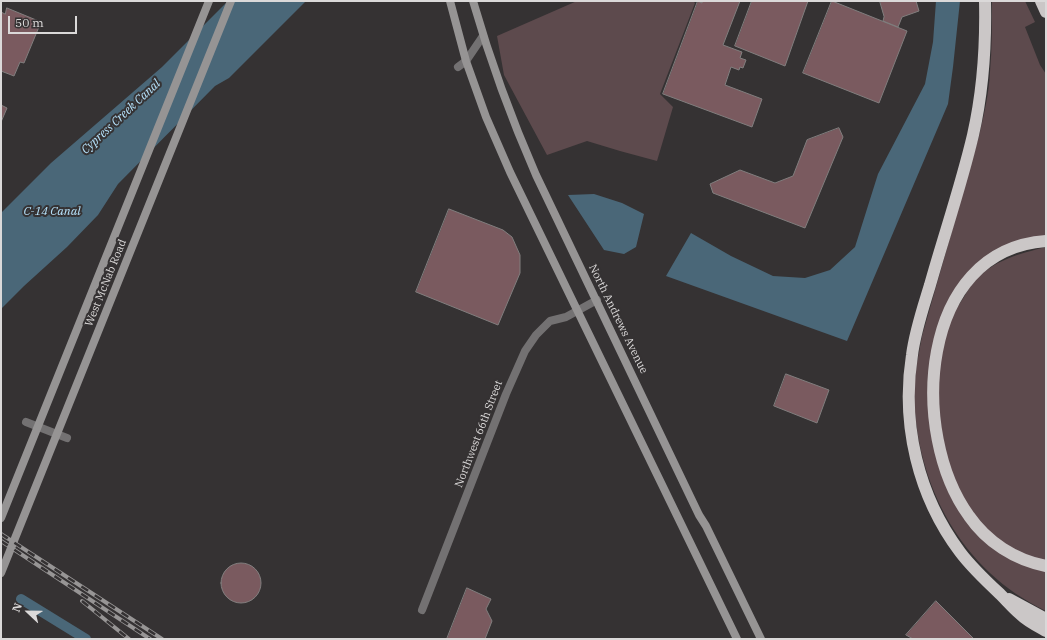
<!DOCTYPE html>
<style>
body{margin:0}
#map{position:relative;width:1047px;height:640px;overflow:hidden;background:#353233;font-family:"IBM Plex Serif",serif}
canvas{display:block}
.frame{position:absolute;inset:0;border:2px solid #dbd9d9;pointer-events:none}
.north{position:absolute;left:8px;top:592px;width:40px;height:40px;-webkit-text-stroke:3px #353233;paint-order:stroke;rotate:292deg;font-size:11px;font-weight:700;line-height:16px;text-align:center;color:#dbd9d9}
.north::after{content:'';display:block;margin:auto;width:14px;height:18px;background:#dbd9d9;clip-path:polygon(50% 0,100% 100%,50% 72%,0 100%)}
.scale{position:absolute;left:8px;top:16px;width:69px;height:18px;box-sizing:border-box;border:2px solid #dbd9d9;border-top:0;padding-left:5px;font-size:12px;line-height:14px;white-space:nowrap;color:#dbd9d9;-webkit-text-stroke:3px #353233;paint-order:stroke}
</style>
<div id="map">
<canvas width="1047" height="640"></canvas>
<div class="frame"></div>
<div class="north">N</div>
<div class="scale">50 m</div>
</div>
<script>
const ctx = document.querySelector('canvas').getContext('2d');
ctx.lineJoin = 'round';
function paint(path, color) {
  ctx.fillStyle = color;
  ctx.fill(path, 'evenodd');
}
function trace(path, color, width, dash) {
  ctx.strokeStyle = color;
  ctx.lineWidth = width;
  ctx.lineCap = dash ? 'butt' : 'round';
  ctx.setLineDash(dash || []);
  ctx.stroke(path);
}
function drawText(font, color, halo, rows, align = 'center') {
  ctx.font = font + ' "IBM Plex Serif",serif';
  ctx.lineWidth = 4;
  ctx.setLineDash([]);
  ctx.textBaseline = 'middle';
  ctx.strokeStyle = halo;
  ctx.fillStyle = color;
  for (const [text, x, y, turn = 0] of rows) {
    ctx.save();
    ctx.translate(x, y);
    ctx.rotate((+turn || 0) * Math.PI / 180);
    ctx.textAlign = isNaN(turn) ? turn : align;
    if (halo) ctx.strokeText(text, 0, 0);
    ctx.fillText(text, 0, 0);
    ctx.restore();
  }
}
paint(new Path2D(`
 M 577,1 L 693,1 L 695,3 L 660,94 L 673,107 L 657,161 L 620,151 L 587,141 L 547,155 L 504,75 L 497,36 Z
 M 992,1 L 1025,1 L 1035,22 L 1025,27 L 1040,65 L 1046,74 L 1046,236 L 1038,236 L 1013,243 L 991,254 L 971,269 L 955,289 L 943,313 L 928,391 L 929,414 L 932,438 L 938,464 L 945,484 L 964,519 L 1046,571 L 1046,611 C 961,570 916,486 914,393 C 914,374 919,354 922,336 L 979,136 C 984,115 989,93 990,72 C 992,48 992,25 992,1 Z
 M 1046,247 L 1046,562 C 1026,558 992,538 979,523 C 937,473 927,374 953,315 C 956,309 960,303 964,297 C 967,292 970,286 974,282 C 993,260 1019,254 1046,247 Z`), '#5d4a4d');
paint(new Path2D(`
 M 228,1 L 306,1 L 229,78 L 215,86 L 118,184 L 98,215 L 67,247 L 24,286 L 1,309 L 1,213 L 51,163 L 162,67 Z
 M 936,1 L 960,1 L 953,67 L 948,104 L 847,341 L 666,276 L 691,233 L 731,256 L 773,276 L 805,278 L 830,270 L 855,247 L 878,174 L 925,84 L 933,42 Z
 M 594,194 L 622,203 L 644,214 L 636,247 L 624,254 L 604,250 L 568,195 Z`), '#4a6778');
trace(new Path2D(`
 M 21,599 L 86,639`), '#4a6778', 10);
const building = new Path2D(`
 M 698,1 L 702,3 L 702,1 L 740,1 L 723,45 L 742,52 L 740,58 L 746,60 L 743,68 L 740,67 L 739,70 L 731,67 L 725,85 L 762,99 L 752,127 L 663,94 Z
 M 752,1 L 808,1 L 785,66 L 735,46 Z
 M 832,1 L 907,31 L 879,103 L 803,73 Z
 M 880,1 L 916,1 L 919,11 L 902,17 L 898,27 L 883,21 L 884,17 Z
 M 7,8 L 41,22 L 24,63 L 20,62 L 14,76 L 1,71 L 1,12 L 5,14 Z
 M 1,105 L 7,108 L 1,122 Z
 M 839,128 L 843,137 L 805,228 L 713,193 L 710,184 L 740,170 L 775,183 L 793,176 L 807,140 Z
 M 449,209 L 503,230 L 512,237 L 520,255 L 520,273 L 498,325 L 416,292 Z
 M 786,374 L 829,390 L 817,423 L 774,406 Z
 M221 583a20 20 0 1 1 40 0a20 20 0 1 1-40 0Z
 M 467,588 L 491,599 L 486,609 L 492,621 L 485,639 L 447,639 Z
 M 936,601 L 974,639 L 913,639 L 906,635 Z`);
paint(building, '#7a5a5f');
trace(building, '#817e7e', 1);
trace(new Path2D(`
 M 458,67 L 466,61 L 483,36
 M 26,422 L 67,438
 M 422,610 L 506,394 L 525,351 L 536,335 L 550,321 L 566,317 L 597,300`), '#737172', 8);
trace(new Path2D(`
 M 450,1 L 466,61 L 486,117 L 510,172 L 737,639
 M 473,1 C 490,60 511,118 536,175 L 699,515 L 706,526 L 761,639
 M 1,518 L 209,1
 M 1,573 L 231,1`), '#969494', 8);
trace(new Path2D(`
 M 985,1 C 986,46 983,91 973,135 C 961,186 944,235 930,285 C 923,308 915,331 912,355 C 901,424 918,496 960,552 C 972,568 986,581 1000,594 C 1007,601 1013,608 1020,614 C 1027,621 1037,626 1046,631
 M 1041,1 L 1046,12
 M 1046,241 C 918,250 909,434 969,516 C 987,542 1015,560 1046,566
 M 1009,599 L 1046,619`), '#cbc7c7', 12);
const rail = new Path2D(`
 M 1,534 L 162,639
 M 1,541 L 150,639
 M 82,601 L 129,639`);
trace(rail, '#979595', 4);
trace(rail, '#353233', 2.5, [8]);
drawText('11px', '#dbd9d9', '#353233', [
 ["West McNab Road",106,283,-68],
 ["North Andrews Avenue",618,319,64],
 ["Northwest 66th Street",479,434,-69]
]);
drawText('italic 12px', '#b7e4fe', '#353233', [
 ["Cypress Creek Canal",121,117,-43],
 ["C-14 Canal",52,212]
]);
</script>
